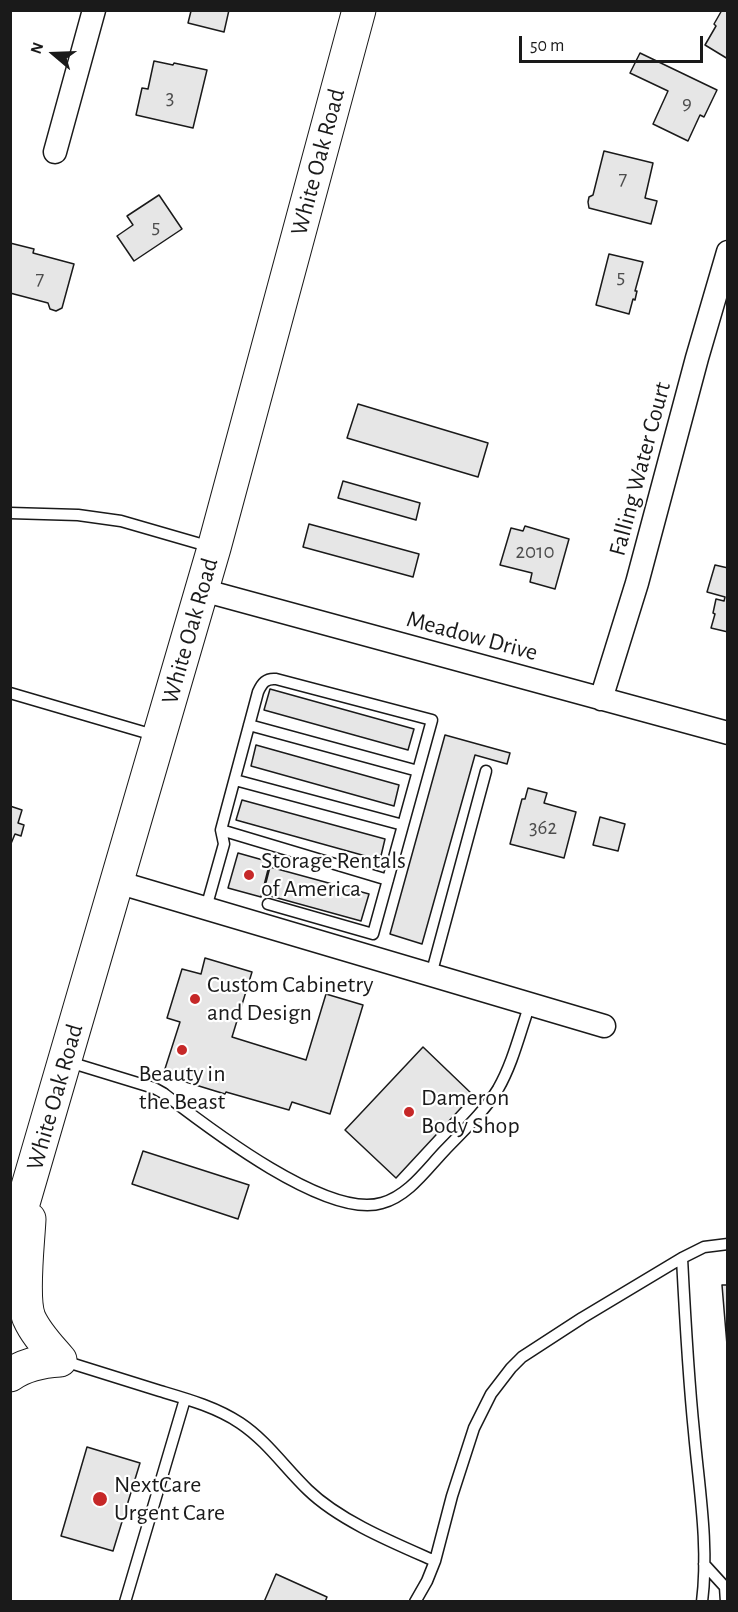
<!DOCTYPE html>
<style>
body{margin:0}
#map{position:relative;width:738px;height:1612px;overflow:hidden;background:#fff;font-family:"Alegreya Sans",sans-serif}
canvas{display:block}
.frame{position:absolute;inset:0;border:12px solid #1a1a1a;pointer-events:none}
.north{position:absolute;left:24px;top:24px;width:60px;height:60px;-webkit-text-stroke:4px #fff;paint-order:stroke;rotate:289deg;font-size:16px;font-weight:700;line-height:24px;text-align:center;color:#1a1a1a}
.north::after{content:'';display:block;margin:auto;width:21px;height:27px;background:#1a1a1a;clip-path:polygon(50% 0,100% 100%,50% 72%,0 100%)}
.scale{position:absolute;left:519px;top:36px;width:184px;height:27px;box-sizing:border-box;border:3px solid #1a1a1a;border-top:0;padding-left:8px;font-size:18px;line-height:21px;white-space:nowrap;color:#1a1a1a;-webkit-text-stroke:4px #fff;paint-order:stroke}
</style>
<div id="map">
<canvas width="738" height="1612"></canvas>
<div class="frame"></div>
<div class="north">N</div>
<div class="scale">50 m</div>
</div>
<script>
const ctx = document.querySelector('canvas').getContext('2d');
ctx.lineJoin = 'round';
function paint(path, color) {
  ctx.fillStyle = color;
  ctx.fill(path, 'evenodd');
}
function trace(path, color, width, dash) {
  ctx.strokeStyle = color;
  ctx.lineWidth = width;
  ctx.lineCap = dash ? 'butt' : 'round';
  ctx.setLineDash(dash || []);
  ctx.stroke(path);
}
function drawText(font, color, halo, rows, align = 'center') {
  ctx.font = font + ' "Alegreya Sans",sans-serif';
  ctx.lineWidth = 4.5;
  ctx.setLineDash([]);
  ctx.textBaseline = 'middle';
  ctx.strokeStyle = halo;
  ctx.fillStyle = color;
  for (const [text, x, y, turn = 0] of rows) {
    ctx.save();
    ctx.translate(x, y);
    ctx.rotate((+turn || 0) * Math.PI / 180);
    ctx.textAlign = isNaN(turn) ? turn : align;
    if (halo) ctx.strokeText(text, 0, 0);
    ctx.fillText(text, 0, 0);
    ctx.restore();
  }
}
const building = new Path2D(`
 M 189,10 L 229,10 L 224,32 L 188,23 L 191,11 Z
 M 722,10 L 728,10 L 728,59 L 705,45 L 716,26 L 714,24 Z
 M 640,53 L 717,90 L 704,117 L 700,115 L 688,141 L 653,124 L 668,91 L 630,73 Z
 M 154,61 L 173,65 L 174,63 L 207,70 L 193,128 L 136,115 L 142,88 L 148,89 Z
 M 604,151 L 653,163 L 645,198 L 657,201 L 651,224 L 589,208 L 588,202 L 589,197 L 593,195 Z
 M 159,195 L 182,229 L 134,261 L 117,236 L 133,225 L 127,216 Z
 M 10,243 L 34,249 L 33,253 L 74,264 L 62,308 L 56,311 L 50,309 L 48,303 L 10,293 Z
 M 609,254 L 643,262 L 635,291 L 637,291 L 635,300 L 633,299 L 629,314 L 596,305 Z
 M 358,404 L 488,443 L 478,477 L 347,438 Z
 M 343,481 L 420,503 L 416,520 L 338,498 Z
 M 309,524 L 419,554 L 413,577 L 303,547 Z
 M 525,526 L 569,539 L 555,589 L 530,582 L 532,573 L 500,565 L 511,528 L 523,531 Z
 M 715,565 L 728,568 L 728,632 L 711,628 L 715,614 L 713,613 L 716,599 L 724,601 L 725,597 L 707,592 Z
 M 270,689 L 414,729 L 408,750 L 264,710 Z
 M 445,735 L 510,753 L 507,764 L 475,755 L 422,944 L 390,934 Z
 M 256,745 L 399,785 L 394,806 L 251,766 Z
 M 528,788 L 547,793 L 544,803 L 576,812 L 564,858 L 510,844 L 522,799 L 525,799 Z
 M 242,800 L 385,839 L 380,860 L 236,820 Z
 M 10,806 L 22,810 L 18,823 L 24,825 L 21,836 L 15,834 L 10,846 Z
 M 600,817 L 625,824 L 618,851 L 593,845 Z
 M 238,853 L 270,862 L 261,897 L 228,888 Z
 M 270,867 L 369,894 L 361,921 L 263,894 Z
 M 205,958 L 252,972 L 232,1037 L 306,1060 L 326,994 L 363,1005 L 330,1114 L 292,1102 L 289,1110 L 226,1092 L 225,1094 L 163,1075 L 180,1022 L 167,1018 L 182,969 L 201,974 Z
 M 423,1047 L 473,1095 L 396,1178 L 345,1130 Z
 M 143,1151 L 249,1185 L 238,1219 L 132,1184 Z
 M 722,1285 L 728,1285 L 728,1357 Z
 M 87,1447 L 140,1463 L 113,1551 L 61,1536 Z
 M 276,1574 L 327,1597 L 325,1602 L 264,1602 Z`);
paint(building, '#e6e6e6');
trace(building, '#1a1a1a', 1.5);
const lane = new Path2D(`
 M 10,513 L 78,515 L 121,521 L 211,547
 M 10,693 L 157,736
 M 249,725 L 418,771
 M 235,780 L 403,825
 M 221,830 L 388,880
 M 206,908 L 224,844 L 221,830 L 258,692 C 262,683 266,678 276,679 L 432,720 L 373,934 L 268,904
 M 431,975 L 486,771
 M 69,1062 L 154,1088 L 163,1093 C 206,1126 327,1220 382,1203 C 408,1196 426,1170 444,1151 C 462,1132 484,1112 498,1089 C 513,1063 520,1032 530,1004
 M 682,1258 C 685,1316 688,1374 694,1432 C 699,1488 709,1546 702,1602
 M 64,1361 C 96,1371 128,1381 160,1391 C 187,1399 216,1407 240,1423 C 267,1441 285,1468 308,1490 C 340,1521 394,1543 435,1561
 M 704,1564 L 725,1587 L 726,1602
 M 125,1602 L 185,1399
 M 415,1602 L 427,1581 L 435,1561 L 452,1496 L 474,1428 L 491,1394 L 511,1368 L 522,1357 L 582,1318 L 682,1258 L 704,1247 L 728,1244`);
const street = new Path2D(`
 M 55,152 L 94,10
 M 202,590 L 728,733
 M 601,699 L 637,583 L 697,358 L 728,252
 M 117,882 L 604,1026`);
const primary = new Path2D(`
 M 29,1219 C 28,1242 21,1298 29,1318 C 36,1334 49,1347 60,1360
 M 10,1248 L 214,548 L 359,10
 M 10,1375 C 24,1365 43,1361 60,1360`);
trace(lane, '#1a1a1a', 13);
trace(street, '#1a1a1a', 25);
trace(primary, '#1a1a1a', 35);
trace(lane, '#fff', 10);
trace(street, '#fff', 22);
trace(primary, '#fff', 33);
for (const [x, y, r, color] of [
 [249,875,6,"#c62828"],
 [195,999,6,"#c62828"],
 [182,1050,6,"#c62828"],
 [409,1112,6,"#c62828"],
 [100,1499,8,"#c62828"]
]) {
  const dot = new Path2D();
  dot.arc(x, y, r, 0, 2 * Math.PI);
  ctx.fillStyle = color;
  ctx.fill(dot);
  trace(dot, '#fff', 2);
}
drawText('21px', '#4d4d4d', null, [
 ["3",170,98],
 ["9",687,103],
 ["7",623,179],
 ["5",156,227],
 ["5",621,277],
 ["7",40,279],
 ["2010",535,552],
 ["362",543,828]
]);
drawText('24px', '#1a1a1a', '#fff', [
 ["White Oak Road",318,162,-75],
 ["Falling Water Court",640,469,-75],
 ["White Oak Road",190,631,-74],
 ["Meadow Drive",472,636,15],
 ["White Oak Road",55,1097,-74]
]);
drawText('24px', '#1a1a1a', '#fff', [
 ["Storage Rentals",261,861],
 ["of America",261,889],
 ["Custom Cabinetry",207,985],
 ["and Design",207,1013],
 ["Beauty in",182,1074,"center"],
 ["the Beast",182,1102,"center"],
 ["Dameron",421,1098],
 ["Body Shop",421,1126],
 ["NextCare",114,1485],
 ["Urgent Care",114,1513]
], 'left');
</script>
